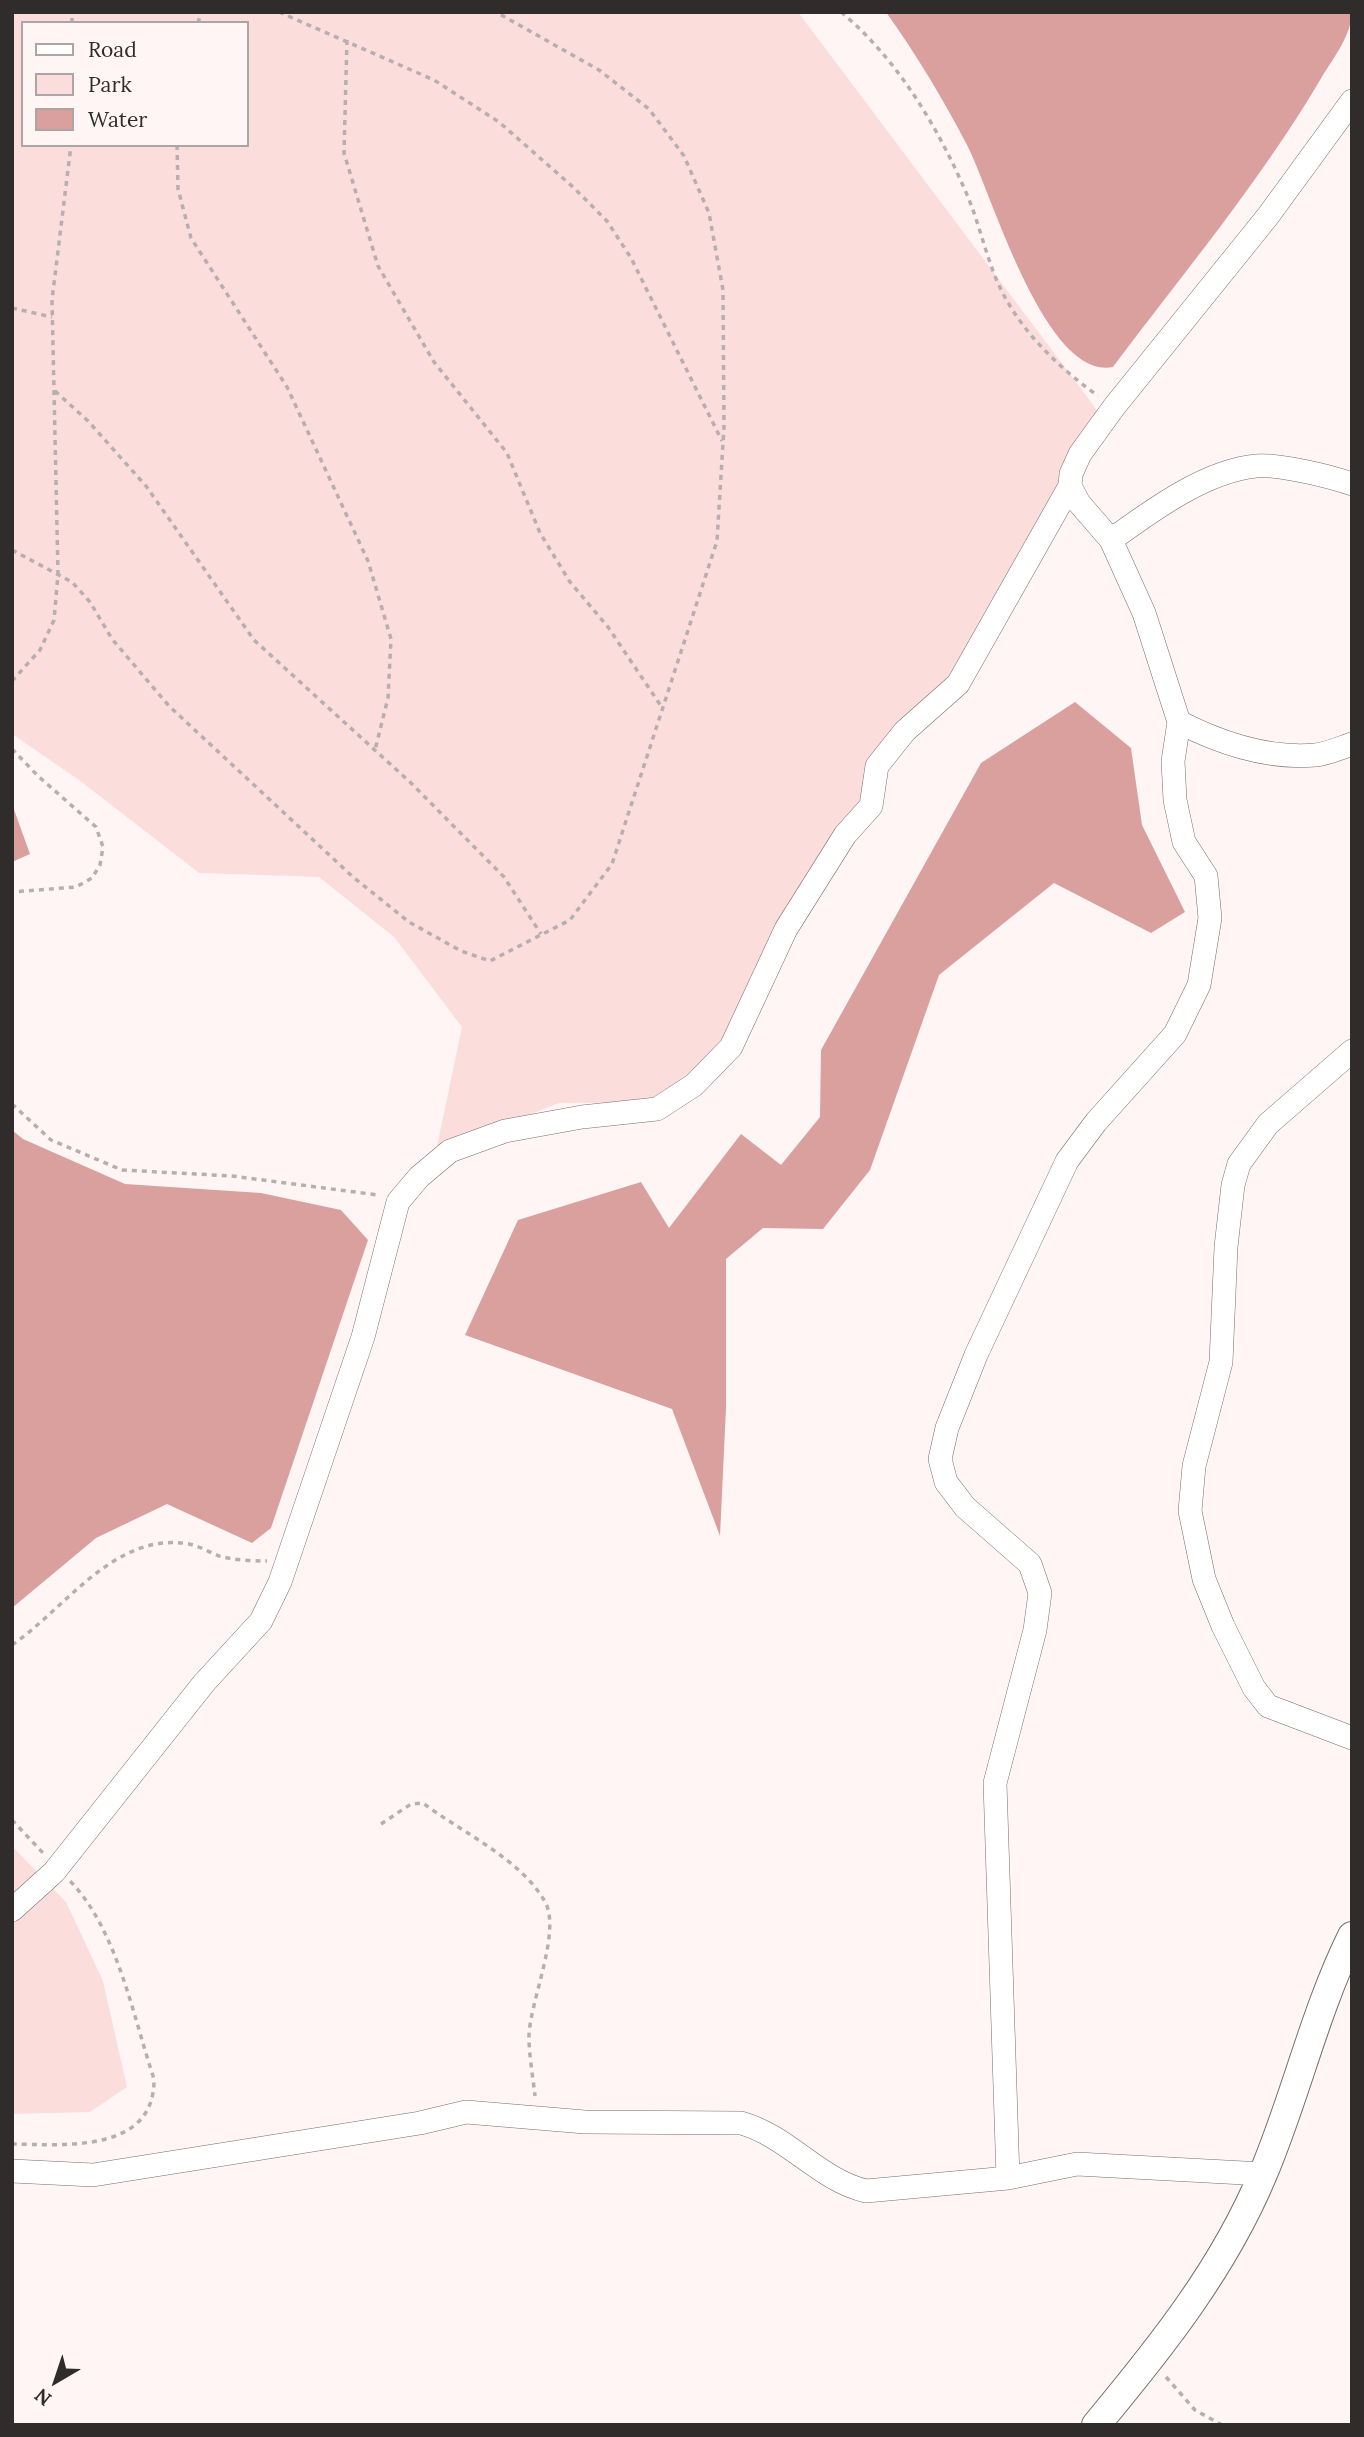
<!DOCTYPE html>
<style>
body{margin:0}
#map{position:relative;width:1364px;height:2437px;overflow:hidden;background:#fff5f5;font-family:Lora,serif}
canvas{display:block}
.frame{position:absolute;inset:0;border:14px solid #302c2c;pointer-events:none}
.legend{position:absolute;left:21px;top:21px;width:228px;height:126px;box-sizing:border-box;background:#fff5f5;border:2px solid #aca5a5;margin:0;padding:9px 12px;list-style:none;font-size:21px;color:#302c2c}
.legend li{display:flex;align-items:center;gap:14px;height:35px}
.legend b{width:35px;border:2px solid #aca5a5}
.north{position:absolute;left:21px;top:2346px;width:70px;height:70px;-webkit-text-stroke:5px #fff5f5;paint-order:stroke;rotate:219deg;font-size:19px;font-weight:700;line-height:28px;text-align:center;color:#302c2c}
.north::after{content:'';display:block;margin:auto;width:24px;height:32px;background:#302c2c;clip-path:polygon(50% 0,100% 100%,50% 72%,0 100%)}
</style>
<div id="map">
<canvas width="1364" height="2437"></canvas>
<div class="frame"></div>
<ul class="legend">
<li><b style="height:9px;background:#fff"></b>Road</li>
<li><b style="height:19px;background:#fbdddc"></b>Park</li>
<li><b style="height:19px;background:#d9a09e"></b>Water</li>
</ul>
<div class="north">N</div>
</div>
<script>
const ctx = document.querySelector('canvas').getContext('2d');
ctx.lineJoin = 'round';
function paint(path, color) {
  ctx.fillStyle = color;
  ctx.fill(path, 'evenodd');
}
function trace(path, color, width, dash) {
  ctx.strokeStyle = color;
  ctx.lineWidth = width;
  ctx.lineCap = dash ? 'butt' : 'round';
  ctx.setLineDash(dash || []);
  ctx.stroke(path);
}
paint(new Path2D(`
 M 12,12 L 798,12 L 1109,426 L 1043,546 L 787,907 L 736,1018 L 683,1102 L 559,1103 L 436,1151 L 462,1027 L 394,937 L 319,877 L 199,873 L 79,780 L 12,734 ZM 23,23 L 247,23 L 247,145 L 23,145 Z
 M 12,1846 L 66,1902 L 103,1981 L 127,2087 L 90,2112 L 12,2114 Z`), '#fbdddc');
paint(new Path2D(`
 M 886,12 L 1352,12 C 1351,35 1335,56 1323,75 C 1263,178 1185,271 1113,367 C 1045,381 991,191 967,145 C 943,99 916,54 886,12 Z
 M 1075,702 L 1131,748 L 1142,825 L 1185,912 L 1151,933 L 1054,883 L 939,975 L 870,1170 L 823,1229 L 763,1228 L 726,1259 L 726,1408 L 720,1536 L 672,1409 L 465,1335 L 518,1220 L 641,1182 L 669,1228 L 741,1134 L 781,1165 L 820,1117 L 821,1050 L 981,763 Z
 M 12,804 L 30,854 L 12,862 Z
 M 12,1130 L 23,1139 L 125,1184 L 261,1193 L 341,1210 L 368,1240 L 271,1528 L 252,1543 L 167,1504 L 96,1538 L 12,1608 Z`), '#d9a09e');
const minor = new Path2D(`
 M 1111,540 C 1151,511 1205,471 1256,466 C 1279,464 1329,476 1352,484
 M 1179,722 C 1220,743 1268,759 1315,755 C 1327,754 1340,748 1352,744
 M 1352,1051 L 1268,1124 L 1239,1164 L 1233,1185 L 1226,1247 L 1221,1362 L 1194,1466 L 1190,1511 L 1204,1579 L 1223,1626 L 1254,1688 L 1268,1706 L 1352,1738
 M 12,1910 L 54,1872 L 204,1683 L 261,1621 L 280,1582 L 363,1337 L 398,1202 L 419,1177 L 450,1151 L 505,1131 L 582,1117 L 657,1109 L 694,1085 L 731,1047 L 786,929 L 845,835 L 871,806 L 877,766 L 905,731 L 958,684 L 1070,486
 M 12,2171 L 93,2175 L 420,2123 L 466,2112 L 585,2122 L 741,2123 C 788,2136 819,2180 866,2191 L 1008,2178 L 1077,2164 L 1263,2174
 M 1008,2178 L 995,1783 L 1035,1630 L 1040,1593 L 1030,1564 L 965,1507 L 946,1482 L 940,1459 L 947,1428 L 976,1355 L 1067,1161 L 1096,1122 L 1175,1034 L 1199,985 L 1210,918 L 1206,876 L 1184,842 L 1175,800 L 1173,761 L 1179,722 L 1144,613 L 1111,540 L 1079,503 L 1070,486 L 1071,474 L 1080,454 L 1114,407 L 1268,216 L 1352,101`);
const tertiary = new Path2D(`
 M 1096,2425 C 1160,2348 1224,2268 1263,2174 C 1296,2096 1314,2013 1352,1936`);
trace(minor, '#776d6d', 24);
trace(tertiary, '#776d6d', 30);
trace(new Path2D(`
 M 279,12 L 434,80 L 499,122 L 573,187 L 607,221 L 631,258 L 722,441
 M 841,12 C 897,59 936,124 965,190 C 977,217 983,244 993,271 C 1012,323 1054,364 1098,396
 M 72,23 L 72,12
 M 198,23 L 201,12
 M 347,40 L 344,153 L 378,266 L 434,362 L 507,453 L 540,533 L 570,582 L 608,627 L 663,709
 M 177,145 L 178,189 L 191,238 L 287,387 L 368,561 L 391,639 L 388,698 L 375,750
 M 12,308 L 52,317
 M 55,391 L 88,421 L 146,486 L 254,640 L 411,783 L 504,877 L 541,934
 M 12,550 L 72,582 L 90,602 L 112,639 L 169,706 L 353,877 L 409,922 L 461,951 L 490,961 L 570,920 L 612,864 L 717,541 L 724,427 L 723,290 L 709,213 L 684,156 L 649,109 L 599,70 L 496,12
 M 12,681 L 40,650 L 54,620 L 58,574 L 52,300 L 71,145
 M 12,749 L 38,776 L 96,827 L 103,847 L 100,865 L 92,878 L 76,887 L 12,892
 M 12,1104 L 51,1140 L 122,1170 L 232,1176 L 378,1195
 M 12,1645 C 66,1608 115,1531 189,1544 C 199,1546 209,1552 219,1556 C 234,1560 252,1561 267,1561
 M 12,1820 L 43,1853
 M 381,1824 L 411,1804 L 423,1803 C 461,1832 519,1858 544,1900 C 563,1929 529,2003 529,2037 C 529,2056 533,2077 535,2096
 M 12,2144 C 65,2145 155,2153 154,2079 C 133,2016 117,1929 70,1881
 M 1166,2377 L 1195,2410 L 1222,2425`), '#b7afaf', 3.5, [5, 5]);
trace(minor, '#fff', 23);
trace(tertiary, '#fff', 28);
</script>
